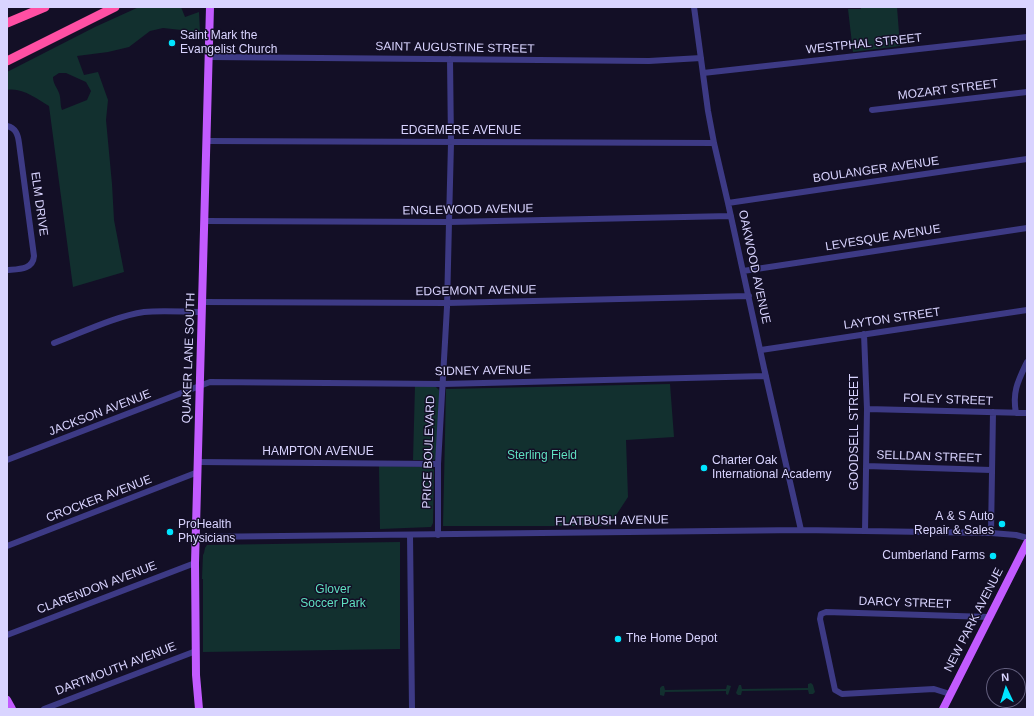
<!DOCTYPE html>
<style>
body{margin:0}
#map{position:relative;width:1034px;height:716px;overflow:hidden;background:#130f26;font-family:Helvetica,sans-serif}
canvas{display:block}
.frame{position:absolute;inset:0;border:8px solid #d9d4ff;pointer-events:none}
.north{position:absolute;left:986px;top:668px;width:40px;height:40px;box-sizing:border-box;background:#130f26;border:1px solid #625e7d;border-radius:50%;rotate:356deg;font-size:11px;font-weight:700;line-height:16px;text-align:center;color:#d9d4ff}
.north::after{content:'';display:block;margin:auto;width:14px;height:18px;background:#00e5ff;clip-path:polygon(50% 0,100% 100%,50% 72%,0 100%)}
</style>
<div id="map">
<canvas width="1034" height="716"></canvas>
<div class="frame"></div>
<div class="north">N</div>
</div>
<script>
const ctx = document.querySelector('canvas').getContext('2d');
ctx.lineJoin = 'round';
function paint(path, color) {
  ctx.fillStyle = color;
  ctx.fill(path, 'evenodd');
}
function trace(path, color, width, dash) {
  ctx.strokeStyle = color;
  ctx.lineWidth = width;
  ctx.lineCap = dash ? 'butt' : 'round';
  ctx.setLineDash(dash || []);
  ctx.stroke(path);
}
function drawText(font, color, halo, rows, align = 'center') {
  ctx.font = font + ' Helvetica,sans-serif';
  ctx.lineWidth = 3;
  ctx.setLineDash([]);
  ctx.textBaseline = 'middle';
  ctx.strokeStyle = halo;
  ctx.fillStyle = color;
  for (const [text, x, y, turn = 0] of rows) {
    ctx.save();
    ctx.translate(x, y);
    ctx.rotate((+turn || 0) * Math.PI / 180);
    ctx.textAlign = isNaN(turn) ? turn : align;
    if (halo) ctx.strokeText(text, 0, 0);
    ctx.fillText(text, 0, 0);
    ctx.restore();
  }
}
paint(new Path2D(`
 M 139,7 L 181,7 L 185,17 L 199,12 L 200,32 L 163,28 L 150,31 L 129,47 L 108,52 L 77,56 L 84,75 L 98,72 L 108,100 L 106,120 L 112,184 L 114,220 L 124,272 L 73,287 L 49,106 C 37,99 22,87 7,90 L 7,72 L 95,27 ZM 59,73 L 66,73 L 86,82 L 91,91 L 87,100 L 62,110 C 60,105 61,98 59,93 C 57,87 53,84 53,77 Z
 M 861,7 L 897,7 L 900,46 L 853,52 L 848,9 L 861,9 Z
 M 670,384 L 674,437 L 626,440 L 628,497 L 609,526 L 443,526 L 446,389 Z
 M 415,386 L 435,386 L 440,391 L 438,457 L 434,460 L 413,460 Z
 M 379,466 L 431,467 L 434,470 L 433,523 L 431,527 L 380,529 Z
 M 400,542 L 400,649 L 203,652 L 203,579 L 202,579 L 203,555 L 204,553 L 205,548 L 207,545 Z
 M 811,683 L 813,685 L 815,692 L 813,694 L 809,694 L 808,690 L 742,691 L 741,695 L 738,695 L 736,693 L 739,685 L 741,685 L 742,689 L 808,688 L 808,684 Z
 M 727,685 L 731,686 L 728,695 L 726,694 L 726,691 L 665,692 L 664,696 L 660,695 L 660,688 L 662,686 L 664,686 L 665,690 L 726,689 Z`), '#12302f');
trace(new Path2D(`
 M 694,7 L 708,111 L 714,143 L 728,203 L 764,368 L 801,530
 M 210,57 L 649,61 L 701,58
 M 703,73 L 1027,37
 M 872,110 L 1027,92
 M 7,126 C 16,128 18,135 19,143 L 34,256 C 33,270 18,269 7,270
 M 207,141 L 714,143
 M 728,203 L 1027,159
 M 205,221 L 449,222 L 731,216
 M 743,271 L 1027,228
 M 203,302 L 447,303 L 749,296
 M 864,334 L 867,409 L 865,531
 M 54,343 C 81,333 116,316 144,312 C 163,310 183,312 202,312
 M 761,350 L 1027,310
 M 867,409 L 1027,413
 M 1016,413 C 1012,392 1018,381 1027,362
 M 7,460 L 210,382 L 443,384 L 766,376
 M 198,462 L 438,464
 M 866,466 L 991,470
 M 991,533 L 993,412
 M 410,535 L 412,709
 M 438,535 L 438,464 L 447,307 L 449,222 L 451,143 L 450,59
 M 196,537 L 801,530 L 991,533 L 1016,535 L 1027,538
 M 7,546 L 198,472
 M 7,635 L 195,563
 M 950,694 L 934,689 L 842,694 L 835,690 L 820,619 L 821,614 L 826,612 L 989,617
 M 44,709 L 196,651`), '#3d3a85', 6);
trace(new Path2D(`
 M 7,700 L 12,709
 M 199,709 L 196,675 L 195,563 L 210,7
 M 943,709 L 1027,543`), '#c25bff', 8);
trace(new Path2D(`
 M 7,23 L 45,7
 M 7,61 L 115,7`), '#ff4fa3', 9);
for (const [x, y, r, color] of [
 [172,43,4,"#00e5ff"],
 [704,468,4,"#00e5ff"],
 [1002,524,4,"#00e5ff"],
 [170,532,4,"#00e5ff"],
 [993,556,4,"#00e5ff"],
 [618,639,4,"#00e5ff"]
]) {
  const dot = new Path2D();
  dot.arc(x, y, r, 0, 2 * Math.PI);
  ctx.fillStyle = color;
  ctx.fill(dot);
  trace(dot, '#130f26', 1.5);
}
drawText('12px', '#d9d4ff', '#130f26', [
 ["Saint Mark the",180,36],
 ["Evangelist Church",180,50],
 ["Charter Oak",712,461],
 ["International Academy",712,475],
 ["A & S Auto",994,517,"right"],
 ["Repair & Sales",994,531,"right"],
 ["ProHealth",178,525],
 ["Physicians",178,539],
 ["Cumberland Farms",985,556,"right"],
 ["The Home Depot",626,639]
], 'left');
drawText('12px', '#d9d4ff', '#130f26', [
 ["WESTPHAL STREET",864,44,-6],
 ["SAINT AUGUSTINE STREET",455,48,1],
 ["MOZART STREET",948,90,-7],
 ["EDGEMERE AVENUE",461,131],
 ["BOULANGER AVENUE",876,170,-8],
 ["ELM DRIVE",39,204,82],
 ["ENGLEWOOD AVENUE",468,210,-1],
 ["LEVESQUE AVENUE",883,238,-9],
 ["OAKWOOD AVENUE",754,267,78],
 ["EDGEMONT AVENUE",476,291,-1],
 ["LAYTON STREET",892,319,-8],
 ["QUAKER LANE SOUTH",189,358,-88],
 ["SIDNEY AVENUE",483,371,-1],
 ["FOLEY STREET",948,400,2],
 ["JACKSON AVENUE",100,413,-21],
 ["GOODSELL STREET",855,432,-90],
 ["HAMPTON AVENUE",318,452],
 ["PRICE BOULEVARD",429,452,-88],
 ["SELLDAN STREET",929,457,2],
 ["CROCKER AVENUE",99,499,-21],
 ["FLATBUSH AVENUE",612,521,-1],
 ["CLARENDON AVENUE",97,588,-21],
 ["DARCY STREET",905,603,2],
 ["NEW PARK AVENUE",974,620,-63],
 ["DARTMOUTH AVENUE",116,669,-21]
]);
drawText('12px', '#5fe0c0', '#130f26', [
 ["Sterling Field",542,456],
 ["Glover",333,590],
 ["Soccer Park",333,604]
]);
</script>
